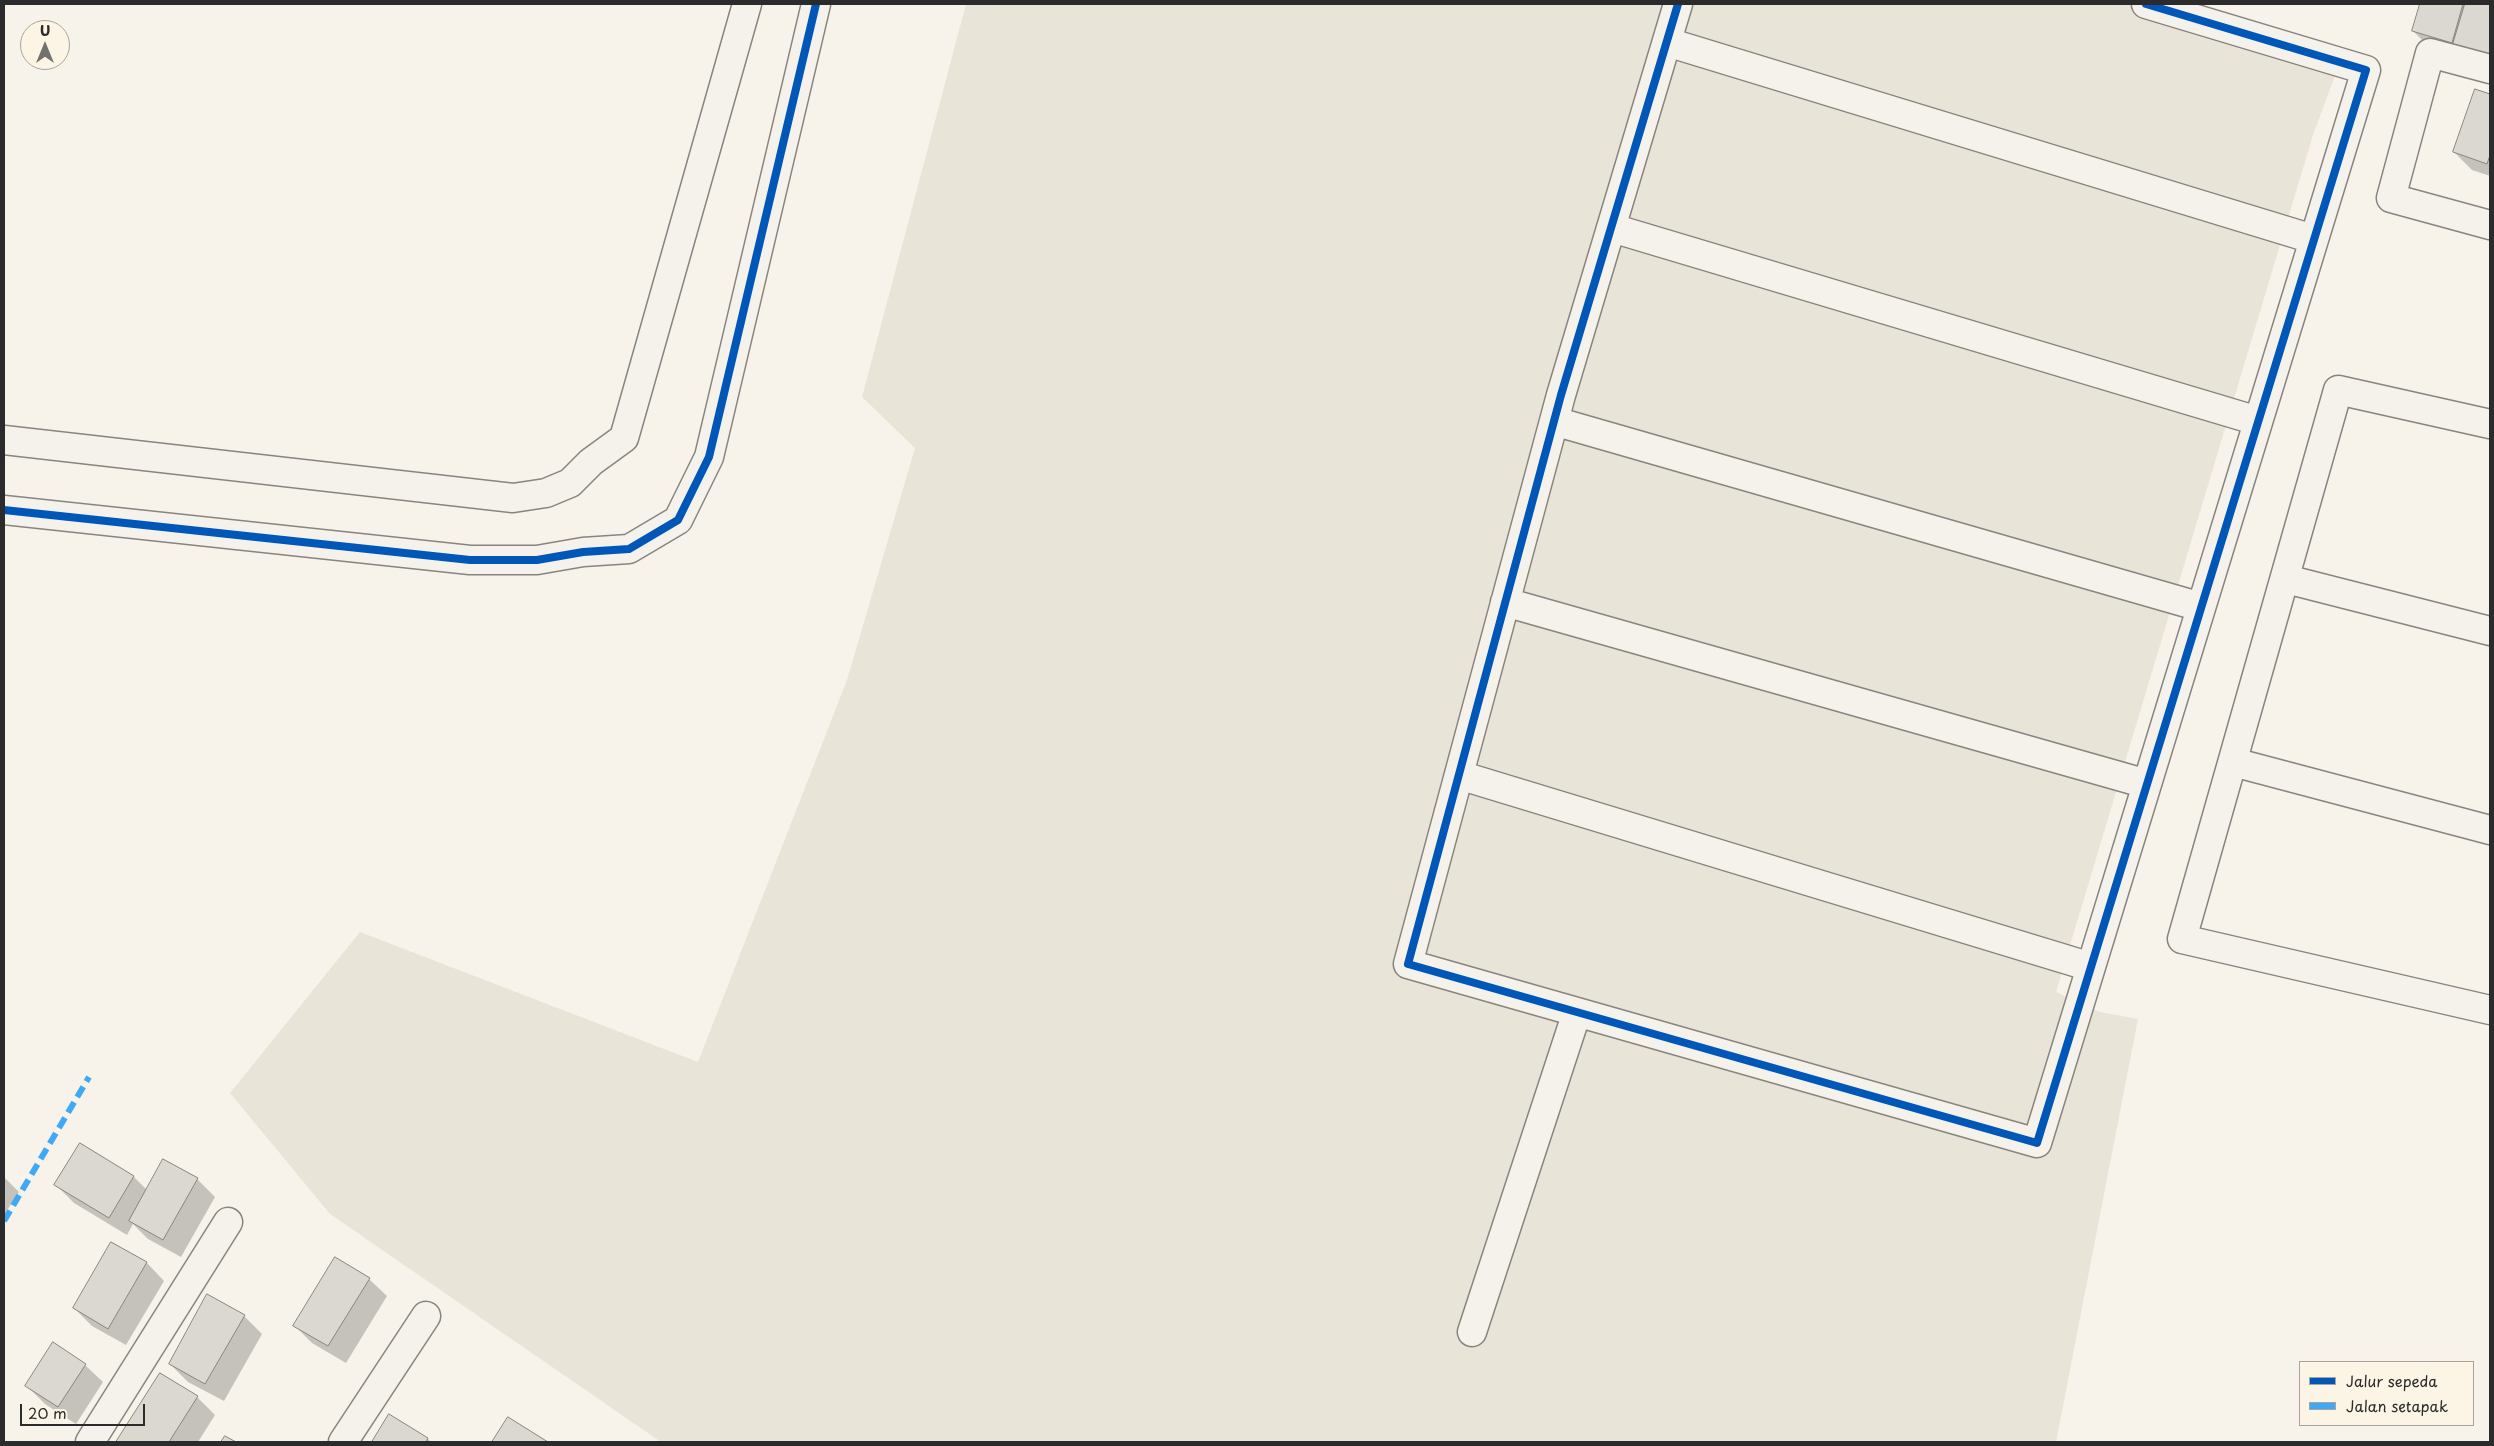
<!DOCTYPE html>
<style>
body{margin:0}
#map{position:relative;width:2494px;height:1446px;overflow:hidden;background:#f7f3ea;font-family:"Playpen Sans",sans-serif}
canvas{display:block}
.frame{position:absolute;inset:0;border:5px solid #2b2b2b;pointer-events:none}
.legend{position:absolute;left:2299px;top:1361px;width:175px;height:65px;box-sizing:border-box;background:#fcf5e5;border:1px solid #a8a49b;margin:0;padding:6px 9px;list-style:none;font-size:15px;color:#2b2b2b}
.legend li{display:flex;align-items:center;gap:10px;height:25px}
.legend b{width:25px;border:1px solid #a8a49b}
.north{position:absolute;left:20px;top:20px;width:50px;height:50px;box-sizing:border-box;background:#fcf5e5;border:1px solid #a8a49b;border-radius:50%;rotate:0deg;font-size:14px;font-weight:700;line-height:20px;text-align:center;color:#2b2b2b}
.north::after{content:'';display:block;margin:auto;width:18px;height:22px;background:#72716e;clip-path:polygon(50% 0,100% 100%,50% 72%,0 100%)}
.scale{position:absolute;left:20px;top:1404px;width:125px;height:22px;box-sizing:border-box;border:2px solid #2b2b2b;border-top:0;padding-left:6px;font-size:15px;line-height:18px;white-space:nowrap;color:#2b2b2b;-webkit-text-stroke:4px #fcf5e5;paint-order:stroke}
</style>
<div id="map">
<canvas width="2494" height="1446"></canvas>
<div class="frame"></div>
<ul class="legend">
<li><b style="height:6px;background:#0057b8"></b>Jalur sepeda</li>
<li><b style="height:6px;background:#3fa9f5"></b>Jalan setapak</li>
</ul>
<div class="north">U</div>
<div class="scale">20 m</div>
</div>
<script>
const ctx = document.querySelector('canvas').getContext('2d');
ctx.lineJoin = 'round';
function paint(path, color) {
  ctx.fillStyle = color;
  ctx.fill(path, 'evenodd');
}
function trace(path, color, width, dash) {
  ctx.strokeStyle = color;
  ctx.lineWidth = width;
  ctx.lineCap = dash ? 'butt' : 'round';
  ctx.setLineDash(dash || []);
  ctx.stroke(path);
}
paint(new Path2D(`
 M 966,4 L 2177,4 L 2343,54 L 2313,135 L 2056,992 L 2100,1012 L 2138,1019 L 2056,1442 L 661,1442 L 330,1214 L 230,1093 L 360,932 L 698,1062 L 847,680 L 915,448 L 862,397 Z`), '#e9e4d8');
paint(new Path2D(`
 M 2421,4 L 2490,4 L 2490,67 L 2431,49 L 2413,31 Z
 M 2475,91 L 2490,96 L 2490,176 L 2472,170 L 2454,152 Z
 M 4,1177 L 19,1192 L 4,1215 Z
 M 134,1177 L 147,1190 L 197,1179 L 215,1197 L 181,1257 L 148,1239 L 133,1224 L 127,1235 L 74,1203 L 56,1185 Z
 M 112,1243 L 147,1263 L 164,1281 L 126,1345 L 92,1326 L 74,1308 Z
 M 369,1279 L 387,1296 L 346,1363 L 312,1343 L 295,1326 Z
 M 244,1316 L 262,1334 L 224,1401 L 188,1382 L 170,1364 Z
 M 85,1365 L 103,1382 L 76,1424 L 45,1404 L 27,1386 Z
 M 160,1374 L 197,1397 L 215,1415 L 198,1442 L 118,1442 Z
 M 389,1416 L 428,1439 L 431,1442 L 373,1442 Z
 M 508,1419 L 545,1442 L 494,1442 Z`), '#0003');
const building = new Path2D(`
 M 2420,4 L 2463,4 L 2452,43 L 2412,31 Z
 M 2465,4 L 2490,4 L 2490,55 L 2453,44 Z
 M 2475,89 L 2490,94 L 2490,155 L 2487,164 L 2453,152 Z
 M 80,1143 L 134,1176 L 109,1218 L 54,1185 Z
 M 163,1159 L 198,1178 L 163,1240 L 129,1221 Z
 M 111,1242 L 147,1262 L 108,1329 L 73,1308 Z
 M 335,1257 L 370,1278 L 328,1346 L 293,1326 Z
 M 207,1294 L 245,1315 L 205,1384 L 169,1364 Z
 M 53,1342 L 86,1364 L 58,1407 L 25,1386 Z
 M 160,1373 L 198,1396 L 169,1442 L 116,1442 Z
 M 389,1414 L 428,1438 L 426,1442 L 372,1442 Z
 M 508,1417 L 548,1442 L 492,1442 Z
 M 225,1436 L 236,1442 L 221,1442 Z`);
paint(building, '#dad8d1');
trace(building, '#878581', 1);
const minor = new Path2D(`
 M 1678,4 L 1561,395 L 1408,964 L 2037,1143 L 2366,70 L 2146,4
 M 1667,42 L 2313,239
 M 2490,69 L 2430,53 L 2391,198 L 2490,225
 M 1612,228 L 2258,421
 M 1554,421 L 2201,607
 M 2490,424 L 2338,390 L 2182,939 L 2490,1010
 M 4,440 L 513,498 L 546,493 L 570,483 L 591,462 L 624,438 L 747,4
 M 4,510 L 470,560 L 537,560 L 583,552 L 629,549 L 678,520 L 709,457 L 816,4
 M 2286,579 L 2490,631
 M 1505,602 L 2147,784
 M 2233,762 L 2490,830
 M 1459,775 L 2091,967
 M 1472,1332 L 1577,1012
 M 90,1442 L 228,1222
 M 343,1442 L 426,1316`);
trace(minor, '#878581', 31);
trace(minor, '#f5f2ec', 28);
trace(new Path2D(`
 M 4,1221 L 89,1077`), '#3fa9f5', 6, [12, 6]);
trace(new Path2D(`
 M 1678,4 L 1561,395 L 1408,964 L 2037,1143 L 2366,70 L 2146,4
 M 4,510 L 470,560 L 537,560 L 583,552 L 629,549 L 678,520 L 709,457 L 816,4`), '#0057b8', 8);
</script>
